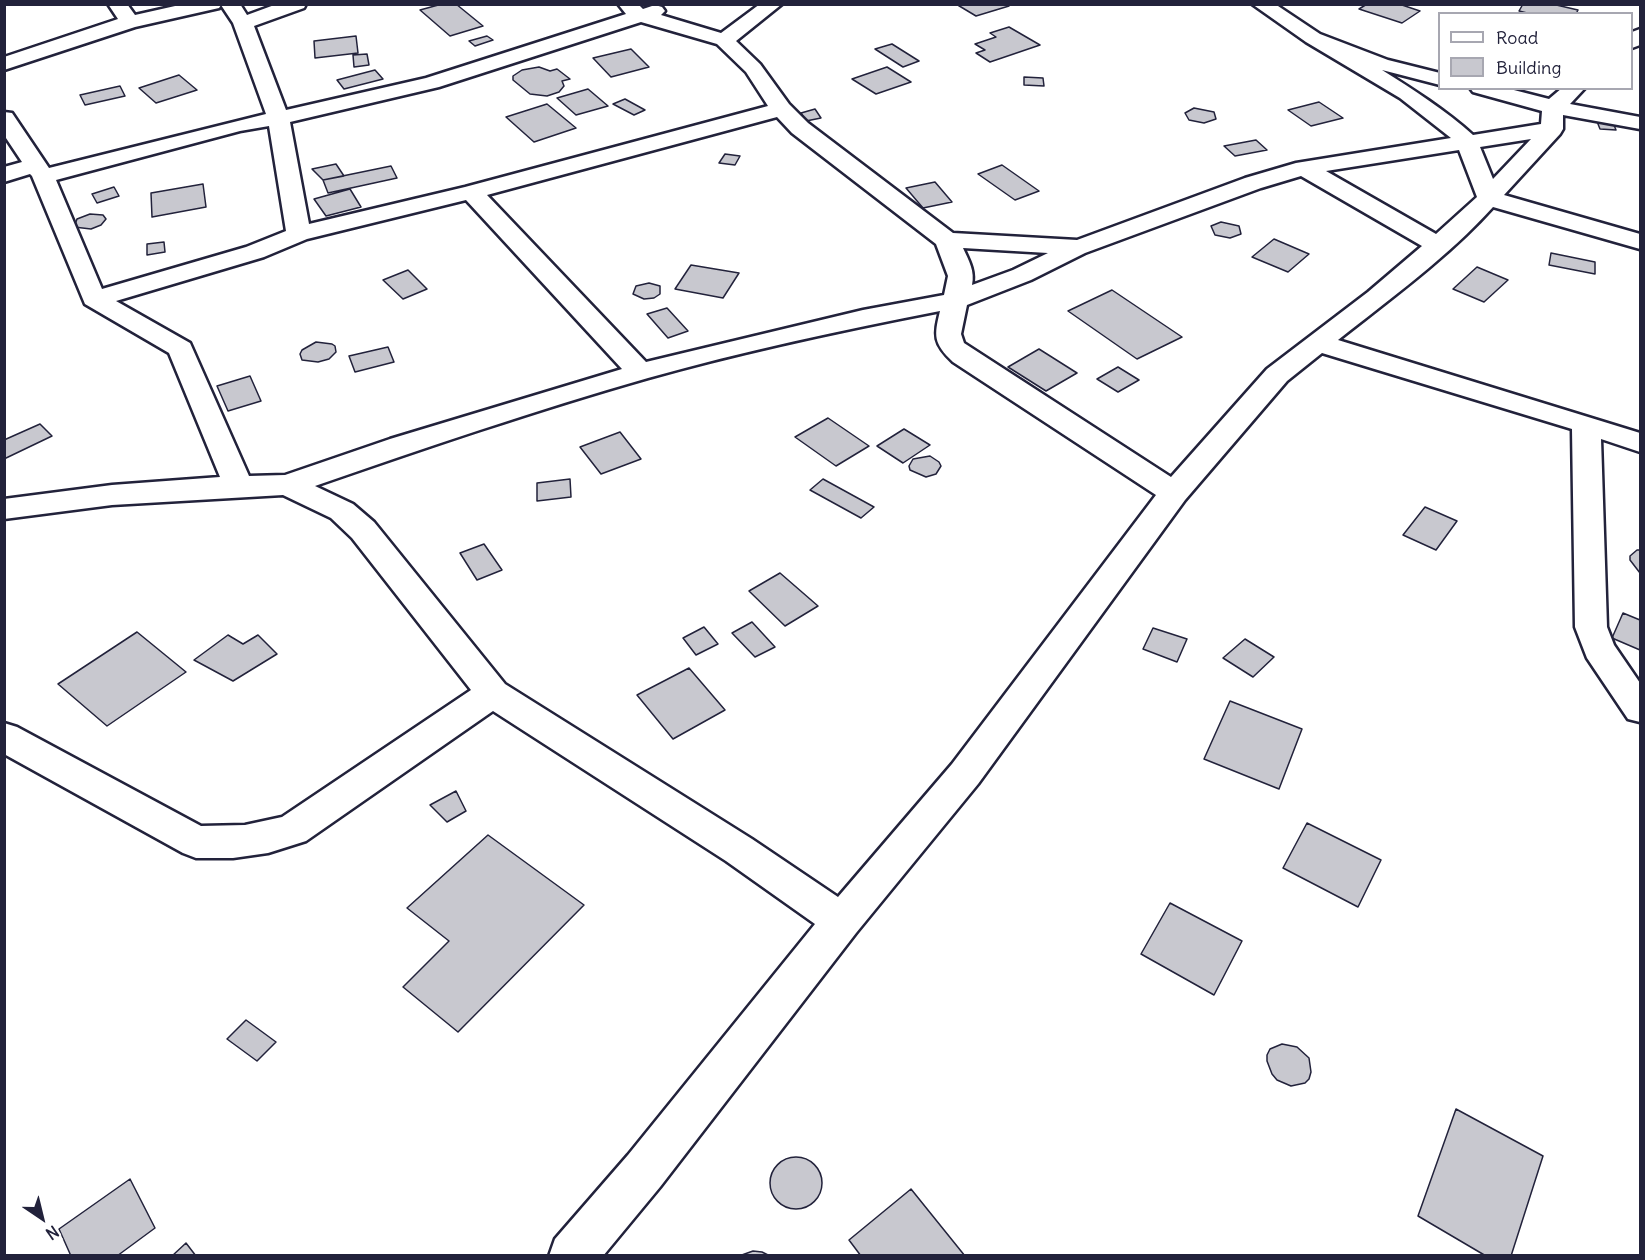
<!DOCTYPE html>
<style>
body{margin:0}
#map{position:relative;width:1645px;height:1260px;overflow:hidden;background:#fff;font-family:Delius,sans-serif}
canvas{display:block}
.frame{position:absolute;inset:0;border:6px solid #22223b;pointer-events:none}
.legend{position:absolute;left:1438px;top:12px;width:195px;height:78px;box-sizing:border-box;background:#fff;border:2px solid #a7a7b1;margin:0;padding:8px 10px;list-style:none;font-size:18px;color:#22223b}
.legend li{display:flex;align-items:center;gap:12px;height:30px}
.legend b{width:30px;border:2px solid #a7a7b1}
.north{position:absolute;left:12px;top:1188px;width:60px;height:60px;-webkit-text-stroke:4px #fff;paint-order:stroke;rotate:145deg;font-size:16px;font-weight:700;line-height:24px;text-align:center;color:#22223b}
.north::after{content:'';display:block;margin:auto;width:21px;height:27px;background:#22223b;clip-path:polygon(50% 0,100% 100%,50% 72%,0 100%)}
</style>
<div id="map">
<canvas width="1645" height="1260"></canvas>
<div class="frame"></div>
<ul class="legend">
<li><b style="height:8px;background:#fff"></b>Road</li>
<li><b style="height:16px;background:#c8c8cf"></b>Building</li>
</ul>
<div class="north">N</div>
</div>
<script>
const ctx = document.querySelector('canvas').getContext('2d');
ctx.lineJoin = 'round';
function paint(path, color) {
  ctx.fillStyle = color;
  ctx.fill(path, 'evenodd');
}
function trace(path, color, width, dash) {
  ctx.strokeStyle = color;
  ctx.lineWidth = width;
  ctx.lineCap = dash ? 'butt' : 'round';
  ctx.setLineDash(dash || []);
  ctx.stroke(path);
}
const building = new Path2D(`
 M 442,4 L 456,4 L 483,26 L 450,36 L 420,10 Z
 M 956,4 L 1007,4 L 1009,6 L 976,16 Z
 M 1367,4 L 1399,4 L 1420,11 L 1402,23 L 1359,9 Z
 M 1523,4 L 1552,4 L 1578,10 L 1576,14 L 1531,14 L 1519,11 Z
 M 1009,27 L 1040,45 L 990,62 L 976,53 L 985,50 L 975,44 L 996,37 L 990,33 Z
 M 356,36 L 358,53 L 315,58 L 314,41 Z
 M 487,36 L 493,40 L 475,46 L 469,41 Z
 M 892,44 L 919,61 L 903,67 L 875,49 Z
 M 631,49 L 649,67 L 611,77 L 593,58 Z
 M 367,54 L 369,65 L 354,67 L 353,55 Z
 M 539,67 L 550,71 L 557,69 L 570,79 L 562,81 L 564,86 L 559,92 L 547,96 L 530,94 L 513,80 L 513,76 L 522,70 Z
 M 887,67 L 911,82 L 876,94 L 852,79 Z
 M 375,70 L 383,79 L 344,89 L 337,80 Z
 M 179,75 L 197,90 L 156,103 L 139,88 Z
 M 1024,77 L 1043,78 L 1044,86 L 1024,85 Z
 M 120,86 L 125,96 L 85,105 L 80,95 Z
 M 588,89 L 608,106 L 576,115 L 557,98 Z
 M 625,99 L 645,110 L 634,115 L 613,104 Z
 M 1319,102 L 1343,118 L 1311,126 L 1288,110 Z
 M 547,104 L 576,128 L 534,142 L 506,117 Z
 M 1194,108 L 1214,112 L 1216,119 L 1204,123 L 1189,120 L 1185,113 Z
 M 815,109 L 821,118 L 806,121 L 801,113 Z
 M 1596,119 L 1612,120 L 1616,130 L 1600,129 Z
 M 1256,140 L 1267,150 L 1235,156 L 1224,146 Z
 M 725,154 L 740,156 L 735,165 L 719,163 Z
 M 336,164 L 344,176 L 323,180 L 312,169 Z
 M 1002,165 L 1039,191 L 1015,200 L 978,174 Z
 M 391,166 L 397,178 L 328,193 L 323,180 Z
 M 935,182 L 952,202 L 923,208 L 906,188 Z
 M 203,184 L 206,207 L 152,217 L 151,193 Z
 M 114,187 L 119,196 L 97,203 L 92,194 Z
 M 350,189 L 361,207 L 326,216 L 314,199 Z
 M 90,214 L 103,215 L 106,219 L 101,225 L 91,229 L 74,227 L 77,219 Z
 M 1221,222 L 1239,226 L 1241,234 L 1230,238 L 1215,235 L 1211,226 Z
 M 1274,239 L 1309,254 L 1288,272 L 1252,257 Z
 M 164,242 L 165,252 L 147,255 L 147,244 Z
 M 1551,253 L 1595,262 L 1595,274 L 1549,265 Z
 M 691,265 L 739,273 L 723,298 L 675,289 Z
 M 1477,267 L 1508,280 L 1484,302 L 1453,289 Z
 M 408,270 L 427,289 L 403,299 L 383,280 Z
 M 649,283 L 660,286 L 660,294 L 654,298 L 644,299 L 633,294 L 636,286 Z
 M 1112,290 L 1182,337 L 1137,359 L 1068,311 Z
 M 667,308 L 688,331 L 668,338 L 647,314 Z
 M 316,342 L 332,344 L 335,346 L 336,352 L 329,359 L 318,362 L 302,360 L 300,354 L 302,350 Z
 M 388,347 L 394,362 L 355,372 L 349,356 Z
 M 1039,349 L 1077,373 L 1046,391 L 1008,367 Z
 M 1118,367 L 1139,380 L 1118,392 L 1097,379 Z
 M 250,376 L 261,401 L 228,411 L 217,386 Z
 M 828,418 L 869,446 L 836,466 L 795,437 Z
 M 40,424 L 52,436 L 4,459 L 4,440 Z
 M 904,429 L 930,445 L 903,463 L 877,446 Z
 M 620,432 L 641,459 L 601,474 L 580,447 Z
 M 930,456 L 939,462 L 941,466 L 936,474 L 926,477 L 910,470 L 909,466 L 913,459 Z
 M 570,479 L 571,497 L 537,501 L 537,483 Z
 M 823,479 L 874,507 L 861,518 L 810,490 Z
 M 1425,507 L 1457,521 L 1436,550 L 1403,535 Z
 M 484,544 L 502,570 L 477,580 L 460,553 Z
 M 1637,550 L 1640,550 L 1640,573 L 1630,560 L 1630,556 Z
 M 780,573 L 818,606 L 785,626 L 749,591 Z
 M 1623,613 L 1640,620 L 1640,650 L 1612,638 Z
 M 752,622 L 775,647 L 755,657 L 732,633 Z
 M 704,627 L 718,644 L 696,655 L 683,638 Z
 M 1153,628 L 1187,639 L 1177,662 L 1143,649 Z
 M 137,632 L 186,672 L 107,726 L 58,684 Z
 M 228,635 L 243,644 L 258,635 L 277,654 L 233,681 L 194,660 Z
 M 1245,639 L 1274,657 L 1253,677 L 1223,658 Z
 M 689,668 L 725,710 L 673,739 L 637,695 Z
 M 1230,701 L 1302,729 L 1279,789 L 1204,759 Z
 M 456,791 L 466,811 L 447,822 L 430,805 Z
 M 1307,823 L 1381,860 L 1358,907 L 1283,868 Z
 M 488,835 L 584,905 L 458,1032 L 403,987 L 449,941 L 407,908 Z
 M 1170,903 L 1242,941 L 1214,995 L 1141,954 Z
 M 246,1020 L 276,1042 L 257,1061 L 227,1039 Z
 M 1282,1044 L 1297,1047 L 1309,1058 L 1311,1072 L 1309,1079 L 1305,1083 L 1291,1086 L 1277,1080 L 1272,1074 L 1267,1061 L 1267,1055 L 1270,1049 Z
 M 1456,1109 L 1543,1156 L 1511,1256 L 1486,1256 L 1418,1216 Z
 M770 1183a26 26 0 1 1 52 0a26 26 0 1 1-52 0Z
 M 130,1179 L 155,1228 L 117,1256 L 71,1256 L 59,1229 Z
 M 911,1189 L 965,1256 L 861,1256 L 849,1240 Z
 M 186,1243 L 196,1256 L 172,1256 Z
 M 753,1251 L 762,1252 L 770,1256 L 739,1256 Z`);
paint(building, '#c8c8cf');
trace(building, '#22223b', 1.5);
const minor = new Path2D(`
 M 108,4 L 127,4 L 135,15 L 184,4 L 240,4 L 247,15 L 277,4 L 306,4 L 304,8 L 254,26 L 286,110 L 426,78 L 626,14 L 618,4 L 638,4 L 643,9 L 655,5 L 662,7 L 665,11 L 661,15 L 721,33 L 760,4 L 782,4 L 736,41 L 760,64 L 789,104 L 808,123 L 953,233 L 1077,240 L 1245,178 L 1296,163 L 1451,138 L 1400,98 L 1306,42 L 1252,4 L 1275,4 L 1320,34 L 1388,60 L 1440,73 L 1440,85 L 1382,70 C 1414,90 1445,110 1473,135 L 1541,124 L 1542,111 L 1473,92 L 1470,88 L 1506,88 L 1549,99 L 1562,88 L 1585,88 L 1570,104 L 1640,117 L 1640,129 L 1563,115 L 1563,129 L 1560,134 L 1504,195 L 1640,234 L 1640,249 L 1493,207 C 1449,256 1390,299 1338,340 L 1640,433 L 1640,452 L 1601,439 L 1607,627 L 1614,645 L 1640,683 L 1640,722 L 1628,719 L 1587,658 L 1575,627 L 1572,429 L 1322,353 L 1287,381 L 1185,500 L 978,784 L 856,933 L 660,1187 L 603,1256 L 549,1256 L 555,1239 L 628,1155 L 815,924 L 726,861 L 493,711 L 306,841 L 268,853 L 233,858 L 196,858 L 183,853 L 4,754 L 4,723 L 17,727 L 201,826 L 245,825 L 282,817 L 471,690 L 352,538 L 331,518 L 283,495 L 112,505 L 4,519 L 4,499 L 112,485 L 220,477 L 169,353 L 85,304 L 32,176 L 30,174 L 4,182 L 4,167 L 22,162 L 4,135 L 4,112 L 12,113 L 49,168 L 266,114 L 233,23 L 221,5 L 219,8 L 135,27 L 4,70 L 4,57 L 118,19 ZM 641,22 L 717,44 L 746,72 L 768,106 L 465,187 L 309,224 L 290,122 L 439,87 ZM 777,117 L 792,133 L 936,244 L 948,276 L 944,295 L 863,310 L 646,362 L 487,195 ZM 269,126 L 286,231 L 246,247 L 102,289 L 56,180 L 240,131 ZM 1531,139 L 1493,179 L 1480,147 ZM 1459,150 L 1477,197 L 1436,234 L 1326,171 ZM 1301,176 L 1422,246 L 1368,292 L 1267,369 L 1171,477 L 964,343 L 961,334 L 967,305 L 1031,280 L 1085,253 L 1261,188 ZM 466,200 L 622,369 L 390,439 L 285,475 L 249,476 L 190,343 L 116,301 L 264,257 L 307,239 ZM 963,248 L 1048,253 L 1013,270 L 972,285 C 975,271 969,261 963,248 ZM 940,311 C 934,336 933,343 953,362 L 1156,495 L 952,764 L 838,897 L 752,839 L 505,684 L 374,522 L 353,504 L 315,486 C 425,448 536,410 648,378 C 744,351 842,330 940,311 Z
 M 1640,29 L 1640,45 L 1632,48 L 1632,32 Z`);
trace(minor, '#22223b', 5);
paint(minor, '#fff');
</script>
